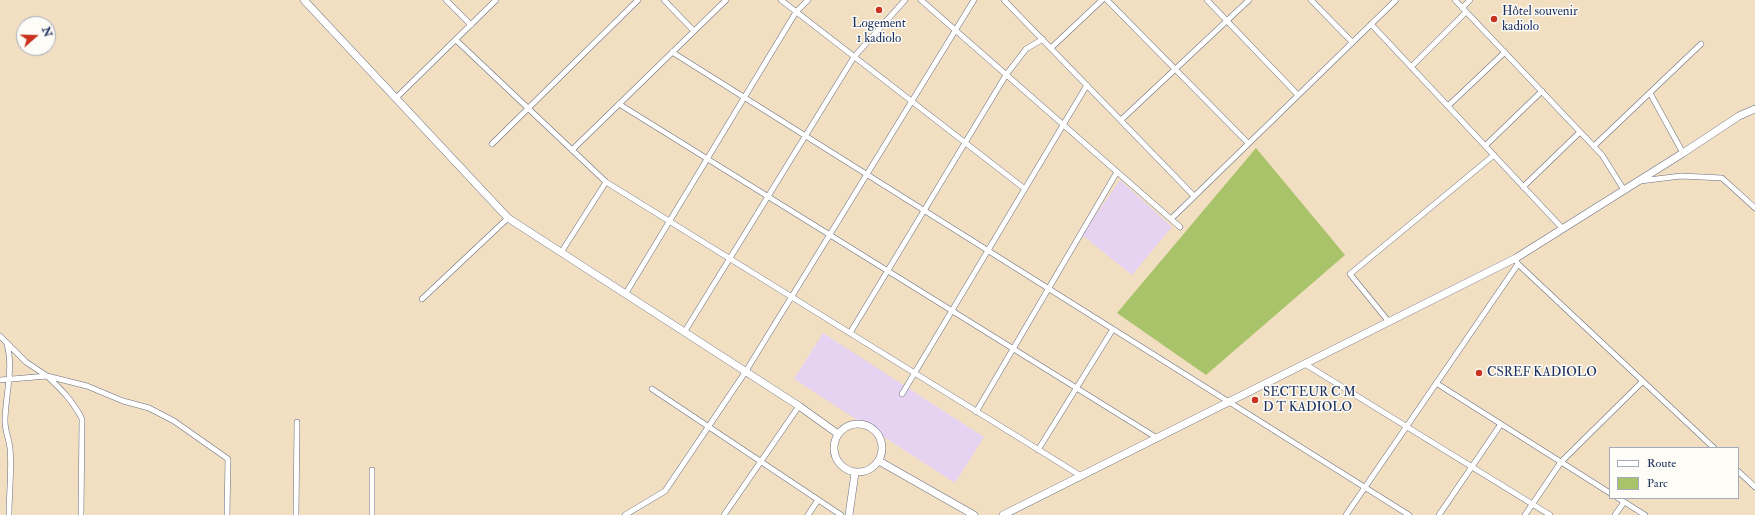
<!DOCTYPE html>
<meta charset="utf-8">
<style>
body{margin:0}
#map{position:relative;width:1755px;height:515px;overflow:hidden;background:#f2dfc1;font-family:"IM FELL Double Pica",serif}
canvas{display:block}
.legend{position:absolute;left:1609px;top:447px;width:130px;height:52px;box-sizing:border-box;background:#fdfcf7;border:1px solid #a3aaba;margin:0;padding:5px 7px;list-style:none;font-size:12px;color:#1b2f5e}
.legend li{display:flex;align-items:center;gap:8px;height:20px}
.legend b{width:20px;border:1px solid #a3aaba}
.north{position:absolute;left:16px;top:16px;width:40px;height:40px;box-sizing:border-box;background:#fdfcf7;border:1px solid #a3aaba;border-radius:50%;rotate:70deg;font-size:11px;font-weight:700;line-height:16px;text-align:center;color:#1b2f5e}
.north::after{content:'';display:block;margin:auto;width:14px;height:18px;background:#c8321e;clip-path:polygon(50% 0,100% 100%,50% 72%,0 100%)}
</style>
<div id="map">
<canvas width="1755" height="515"></canvas>
<ul class="legend">
<li><b style="height:5px;background:#fff"></b>Route</li>
<li><b style="height:11px;background:#a8c36a"></b>Parc</li>
</ul>
<div class="north">N</div>
</div>
<script>
const ctx = document.querySelector('canvas').getContext('2d');
ctx.lineJoin = 'round';
function paint(path, color) {
  ctx.fillStyle = color;
  ctx.fill(path, 'evenodd');
}
function trace(path, color, width, dash) {
  ctx.strokeStyle = color;
  ctx.lineWidth = width;
  ctx.lineCap = dash ? 'butt' : 'round';
  ctx.setLineDash(dash || []);
  ctx.stroke(path);
}
function drawText(font, color, halo, rows, align = 'center') {
  ctx.font = font + ' "IM FELL Double Pica",serif';
  ctx.lineWidth = 3;
  ctx.setLineDash([]);
  ctx.textBaseline = 'middle';
  ctx.strokeStyle = halo;
  ctx.fillStyle = color;
  for (const [text, x, y, turn = 0] of rows) {
    ctx.save();
    ctx.translate(x, y);
    ctx.rotate((+turn || 0) * Math.PI / 180);
    ctx.textAlign = isNaN(turn) ? turn : align;
    if (halo) ctx.strokeText(text, 0, 0);
    ctx.fillText(text, 0, 0);
    ctx.restore();
  }
}
paint(new Path2D(`
 M 1120,180 L 1172,227 L 1132,275 L 1082,235 Z
 M 823,333 L 984,437 L 955,483 L 794,379 Z`), '#e5d3f1');
paint(new Path2D(`
 M 1256,148 L 1345,255 L 1206,375 L 1117,313 Z`), '#a8c36a');
const street = new Path2D(`
 M 446,0 L 471,25
 M 664,0 L 694,31
 M 781,0 L 1025,189
 M 921,0 L 1180,227
 M 1004,0 L 1194,196
 M 1107,0 L 1248,143
 M 1207,0 L 1298,95
 M 1311,0 L 1352,42
 M 1455,0 L 1602,155 L 1624,190
 M 1462,8 L 1470,0
 M 1371,24 L 1563,229
 M 456,40 L 606,182 L 1081,476
 M 1051,48 L 1102,0
 M 672,52 L 1409,515
 M 1411,67 L 1466,12
 M 1650,93 L 1683,153
 M 396,98 L 496,0
 M 619,104 L 1157,438
 M 1448,106 L 1505,52
 M 1121,120 L 1249,0
 M 492,144 L 638,0
 M 1485,146 L 1542,91
 M 1594,146 L 1701,44
 M 572,150 L 726,0
 M 1640,181 L 1681,176 L 1722,178 L 1755,208
 M 1523,187 L 1580,132
 M 1171,219 L 1396,0
 M 562,251 L 606,182
 M 1517,262 L 1518,264 L 1714,448
 M 626,293 L 796,12 L 808,0
 M 422,299 L 508,218
 M 1389,322 L 1350,274 L 1494,155
 M 685,331 L 854,57 L 905,0
 M 850,333 L 1006,75 L 1026,49 L 1043,39
 M 0,336 L 26,362 L 47,376 L 87,386 L 123,401 L 149,408 L 174,421 L 228,459 L 227,515
 M 7,345 C 14,367 5,398 5,421 C 5,432 9,438 10,448 C 12,468 9,494 9,515
 M 1305,364 L 1550,515
 M 0,380 L 47,376 C 61,389 73,401 82,419 L 81,515
 M 1436,383 L 1610,493
 M 652,389 L 841,515
 M 902,394 L 1087,85
 M 976,412 L 1117,172
 M 1038,450 L 1113,329
 M 1738,471 L 1755,487
 M 1618,498 L 1645,515
 M 296,515 L 297,422
 M 372,515 L 372,470
 M 625,515 L 665,491 L 746,371 L 974,0
 M 724,515 L 799,406
 M 808,515 L 818,500
 M 1346,515 L 1518,264
 M 1439,515 L 1501,424
 M 1525,515 L 1561,462 L 1642,382
 M 1615,515 L 1624,502`);
const secondary = new Path2D(`
 M 304,0 L 508,218 L 799,406 L 838,434
 M834 448a24 24 0 1 1 48 0a24 24 0 1 1-48 0Z
 M 879,461 L 974,515
 M 849,515 L 855,473
 M 1003,515 L 1516,258 L 1683,153 L 1739,116 L 1755,109`);
trace(street, '#666d81', 6);
trace(secondary, '#666d81', 8);
trace(street, '#fff', 5);
trace(secondary, '#fff', 7);
for (const [x, y, r, color] of [
 [879,10,4,"#c8321e"],
 [1494,19,4,"#c8321e"],
 [1479,373,4,"#c8321e"],
 [1255,400,4,"#c8321e"]
]) {
  const dot = new Path2D();
  dot.arc(x, y, r, 0, 2 * Math.PI);
  ctx.fillStyle = color;
  ctx.fill(dot);
  trace(dot, '#fdfcf7', 1.5);
}
drawText('13px', '#1b2f5e', '#fdfcf7', [
 ["Hôtel souvenir",1502,12],
 ["kadiolo",1502,27],
 ["Logement",879,24,"center"],
 ["1 kadiolo",879,39,"center"],
 ["CSREF KADIOLO",1487,373],
 ["SECTEUR C M",1263,393],
 ["D T KADIOLO",1263,408]
], 'left');
</script>
